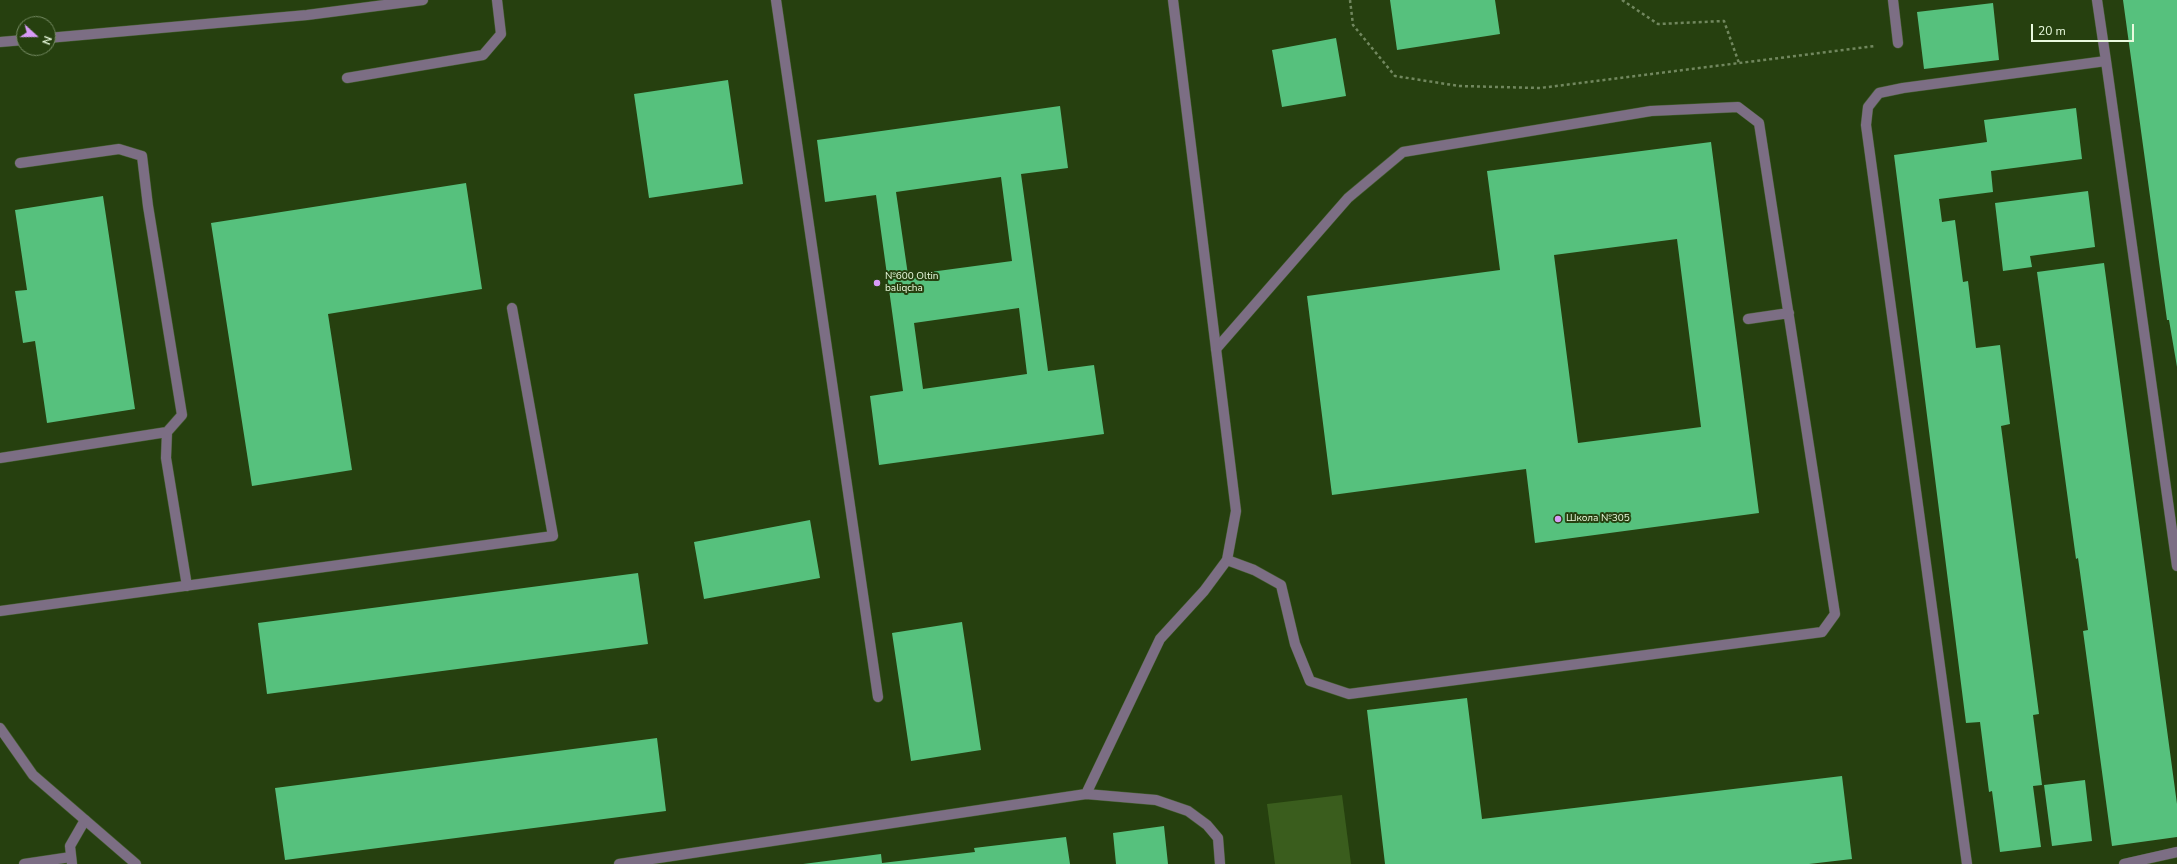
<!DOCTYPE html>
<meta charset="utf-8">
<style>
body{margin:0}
#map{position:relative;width:2177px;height:864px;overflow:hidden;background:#26400f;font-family:"Nunito Sans",sans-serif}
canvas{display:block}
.north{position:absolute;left:16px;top:16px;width:40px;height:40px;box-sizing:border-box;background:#26400f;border:1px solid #748a62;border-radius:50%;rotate:111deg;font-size:11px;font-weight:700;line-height:16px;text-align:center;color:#e9fade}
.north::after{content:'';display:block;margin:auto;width:14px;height:18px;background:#d89bf8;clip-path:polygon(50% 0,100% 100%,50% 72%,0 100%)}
.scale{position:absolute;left:2031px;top:24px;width:103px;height:18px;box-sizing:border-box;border:2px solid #e9fade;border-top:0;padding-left:5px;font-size:12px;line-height:14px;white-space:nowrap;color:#e9fade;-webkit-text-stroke:3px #26400f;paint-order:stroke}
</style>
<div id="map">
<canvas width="2177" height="864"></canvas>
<div class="north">N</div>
<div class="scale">20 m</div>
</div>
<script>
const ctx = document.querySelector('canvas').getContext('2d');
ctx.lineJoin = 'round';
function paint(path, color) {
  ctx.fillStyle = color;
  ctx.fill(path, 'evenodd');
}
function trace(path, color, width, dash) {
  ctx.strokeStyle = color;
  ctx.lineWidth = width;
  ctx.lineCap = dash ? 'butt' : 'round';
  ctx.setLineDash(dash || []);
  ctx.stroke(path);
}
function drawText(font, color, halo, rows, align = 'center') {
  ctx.font = font + ' "Nunito Sans",sans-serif';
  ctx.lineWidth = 4;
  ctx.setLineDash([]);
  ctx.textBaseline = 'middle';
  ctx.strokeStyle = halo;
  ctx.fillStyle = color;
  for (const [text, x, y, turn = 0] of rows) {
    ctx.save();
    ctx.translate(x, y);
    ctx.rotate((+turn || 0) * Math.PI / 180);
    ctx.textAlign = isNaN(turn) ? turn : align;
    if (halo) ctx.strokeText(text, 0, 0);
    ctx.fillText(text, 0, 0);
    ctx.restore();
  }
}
paint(new Path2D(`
 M 1342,795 L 1351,864 L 1275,864 L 1267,804 Z`), '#3a5d1d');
paint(new Path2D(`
 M 1390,0 L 1495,0 L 1500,34 L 1397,50 Z
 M 2123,0 L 2177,0 L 2177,367 L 2169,320 L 2167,320 Z
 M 1993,3 L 1999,60 L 1924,69 L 1917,12 Z
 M 1336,38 L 1346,96 L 1282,107 L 1272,50 Z
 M 728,80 L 743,184 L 649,198 L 634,94 Z
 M 1060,106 L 1068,168 L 1021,174 L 1048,371 L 1094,365 L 1104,434 L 879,465 L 870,396 L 903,391 L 876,195 L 825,202 L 817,140 ZM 1001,177 L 1012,261 L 908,275 L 896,192 ZM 1019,308 L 1027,374 L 923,389 L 914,323 Z
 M 2076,108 L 2082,159 L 1991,171 L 1993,192 L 1939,199 L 1942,222 L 1955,220 L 1963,282 L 1968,281 L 1976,348 L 2000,345 L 2010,424 L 2001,426 L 2039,714 L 2033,715 L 2042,785 L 2033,786 L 2041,847 L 2000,852 L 1992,791 L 1989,792 L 1980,722 L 1966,723 L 1894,155 L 1987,142 L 1984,120 Z
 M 1711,142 L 1759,513 L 1535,543 L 1526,469 L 1332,495 L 1307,296 L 1500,270 L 1487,171 ZM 1677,239 L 1701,427 L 1578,443 L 1554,255 Z
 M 466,183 L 482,289 L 328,314 L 352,470 L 252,486 L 211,223 Z
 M 2088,191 L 2095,247 L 2030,256 L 2032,267 L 2003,271 L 1995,203 Z
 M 103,196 L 135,409 L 47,423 L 35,341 L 23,343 L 15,291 L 27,290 L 15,210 Z
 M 2104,263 L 2177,804 L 2177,837 L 2112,846 L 2083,631 L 2088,630 L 2078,558 L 2076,559 L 2037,272 Z
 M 810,520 L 820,578 L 704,599 L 694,542 Z
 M 638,573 L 648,644 L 267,694 L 258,623 Z
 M 962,622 L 981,750 L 911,761 L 892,633 Z
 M 1467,698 L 1482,819 L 1842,776 L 1852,859 L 1809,864 L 1385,864 L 1367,710 Z
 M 657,738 L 666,811 L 285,860 L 275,788 Z
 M 2085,780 L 2092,841 L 2052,846 L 2044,785 Z
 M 1164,826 L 1168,864 L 1116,864 L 1113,833 Z
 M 1066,837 L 1070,864 L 803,864 L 881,854 L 882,863 L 975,852 L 974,848 Z`), '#56c17d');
const service = new Path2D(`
 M 776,0 L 878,697
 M 1893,0 L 1898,43
 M 347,78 L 483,55 L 501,34 L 497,0
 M 20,163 L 119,149 L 142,156 L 148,206 L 182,415 L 167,432 L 166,458 L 187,586
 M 1748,319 L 1789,313
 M 1216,349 L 1348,198 L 1403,152 L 1651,111 L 1738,107 L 1759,123 L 1835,614 L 1822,632 L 1349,694 L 1310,681 L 1295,644 L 1281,585 L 1254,570 L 1227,560
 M 0,458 L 167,432
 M 0,611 L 553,536 L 512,308
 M 24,864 L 71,857
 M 72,864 L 70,846 L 85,820`);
const minor = new Path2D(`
 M 2097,0 L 2106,61
 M 48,38 L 307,15 L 423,0
 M 0,42 L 24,40
 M 0,728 L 33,775 L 136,864
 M 1086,794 L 1156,800 L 1188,811 L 1207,825 L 1218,838 L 1220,864
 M 619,864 L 1086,794 L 1160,639 L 1204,591 L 1227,560 L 1236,511 L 1173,0
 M 1967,864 L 1866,125 L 1868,107 L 1879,93 L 1903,88 L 2106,61 L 2177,566
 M 2124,864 L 2177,852`);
trace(service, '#455e30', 11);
trace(minor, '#455e30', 11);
trace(new Path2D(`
 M 1350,0 L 1353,25 L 1395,76 L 1459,86 L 1540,88 L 1875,46
 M 1622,0 L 1658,24 L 1724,21 L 1739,63`), '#71875e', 2.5, [3, 3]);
trace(service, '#7c6e84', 10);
trace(minor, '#7c6e84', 10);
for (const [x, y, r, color] of [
 [877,283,4,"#d89bf8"],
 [1558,519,4,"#d89bf8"]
]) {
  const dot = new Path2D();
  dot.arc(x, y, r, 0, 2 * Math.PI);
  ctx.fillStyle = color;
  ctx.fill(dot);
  trace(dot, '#26400f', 1.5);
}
drawText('10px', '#e9fade', '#26400f', [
 ["№600 Oltin",885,277],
 ["baliqcha",885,289],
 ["Школа №305",1566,519]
], 'left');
</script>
